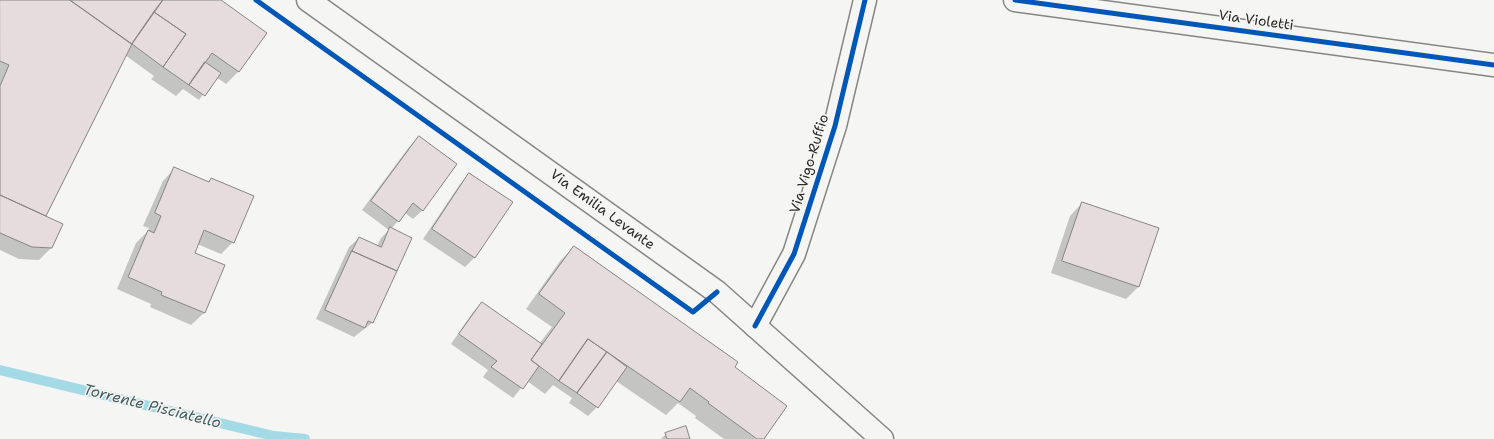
<!DOCTYPE html>
<style>
body{margin:0}
canvas{display:block;background:#f5f5f3}
</style>
<canvas width="1494" height="439"></canvas>
<script>
const ctx = document.querySelector('canvas').getContext('2d');
ctx.lineJoin = 'round';
function paint(path, color) {
  ctx.fillStyle = color;
  ctx.fill(path, 'evenodd');
}
function trace(path, color, width, dash) {
  ctx.strokeStyle = color;
  ctx.lineWidth = width;
  ctx.lineCap = dash ? 'butt' : 'round';
  ctx.setLineDash(dash || []);
  ctx.stroke(path);
}
function drawText(font, color, halo, rows, align = 'center') {
  ctx.font = font + ' "Shantell Sans",sans-serif';
  ctx.lineWidth = 3;
  ctx.setLineDash([]);
  ctx.textBaseline = 'middle';
  ctx.strokeStyle = halo;
  ctx.fillStyle = color;
  for (const [text, x, y, turn = 0] of rows) {
    ctx.save();
    ctx.translate(x, y);
    ctx.rotate((+turn || 0) * Math.PI / 180);
    ctx.textAlign = isNaN(turn) ? turn : align;
    if (halo) ctx.strokeText(text, 0, 0);
    ctx.fillText(text, 0, 0);
    ctx.restore();
  }
}
paint(new Path2D(`
 M 0,0 L 219,0 L 265,33 L 238,72 L 226,84 L 216,77 L 199,100 L 183,89 L 176,96 L 151,79 L 154,76 L 125,55 L 45,216 L 51,248 L 39,260 L 19,259 L 0,250 Z
 M 419,137 L 423,210 L 413,219 L 405,213 L 391,229 L 411,238 L 372,323 L 354,337 L 316,319 L 349,247 L 359,238 L 377,246 L 381,238 L 389,230 L 362,210 L 409,147 Z
 M 175,168 L 208,182 L 211,179 L 233,242 L 221,254 L 197,244 L 193,253 L 224,266 L 204,313 L 191,325 L 150,307 L 151,304 L 117,289 L 136,243 L 148,231 L 149,228 L 143,226 L 163,181 Z
 M 470,175 L 511,202 L 474,258 L 465,267 L 423,239 L 460,184 Z
 M 1082,203 L 1138,287 L 1126,299 L 1051,273 L 1070,216 Z
 M 574,247 L 733,367 L 763,439 L 724,439 L 695,418 L 696,416 L 678,403 L 666,415 L 616,381 L 597,407 L 588,416 L 569,403 L 572,398 L 553,385 L 545,394 L 527,381 L 513,398 L 483,377 L 488,370 L 451,344 L 473,312 L 482,303 L 539,344 L 552,327 L 526,309 L 560,261 ZM 543,368 L 557,378 L 557,380 L 542,369 Z
 M 666,434 L 689,439 L 661,439 Z`), '#0003');
trace(new Path2D(`
 M 0,370 L 274,436 L 305,439`), '#a4dae6', 10);
const building = new Path2D(`
 M 0,0 L 70,0 L 132,44 L 46,216 L 0,195 L 0,86 L 9,65 L 0,61 Z
 M 70,0 L 163,0 L 132,44 Z
 M 163,0 L 221,0 L 267,33 L 239,72 L 212,53 L 189,85 L 163,67 L 186,34 L 154,12 Z
 M 154,12 L 186,34 L 163,67 L 132,44 Z
 M 205,62 L 221,73 L 205,96 L 189,85 Z
 M 419,136 L 457,164 L 423,211 L 413,203 L 399,222 L 371,201 Z
 M 174,167 L 209,182 L 211,178 L 254,196 L 234,243 L 204,230 L 195,253 L 225,265 L 205,313 L 161,295 L 162,292 L 128,277 L 148,230 L 154,233 L 161,216 L 155,213 Z
 M 469,173 L 513,202 L 475,258 L 432,229 Z
 M 0,195 L 63,224 L 52,248 L 32,247 L 0,233 Z
 M 1082,202 L 1159,228 L 1139,287 L 1062,261 Z
 M 390,227 L 412,238 L 397,271 L 352,251 L 359,237 L 381,247 Z
 M 574,246 L 738,362 L 735,367 L 787,406 L 764,439 L 757,439 L 708,403 L 709,402 L 690,388 L 680,402 L 588,339 L 559,381 L 531,360 L 565,313 L 539,294 Z
 M 352,251 L 397,271 L 373,323 L 368,321 L 365,328 L 325,310 Z
 M 482,302 L 542,344 L 531,360 L 539,366 L 523,389 L 491,367 L 497,361 L 459,334 Z
 M 588,339 L 607,352 L 577,393 L 559,381 Z
 M 607,352 L 627,367 L 598,408 L 577,393 Z
 M 686,426 L 690,439 L 667,439 L 665,433 Z`);
paint(building, '#e6dbdd');
trace(building, '#868685', 1);
const tertiary = new Path2D(`
 M 1015,0 L 1494,65
 M 755,326 L 794,254 L 835,126 L 865,0`);
const secondary = new Path2D(`
 M 308,0 L 717,292 L 882,439`);
trace(tertiary, '#868685', 25);
trace(secondary, '#868685', 25);
trace(tertiary, '#f5f5f3', 22);
trace(secondary, '#f5f5f3', 22);
trace(new Path2D(`
 M 256,0 L 693,312 L 717,292
 M 1015,0 L 1494,65
 M 755,326 L 794,254 L 835,126 L 865,0`), '#0057b8', 5);
drawText('14px', '#2b2b2b', '#f6f6f2', [
 ["Via Violetti",1256,21,8],
 ["Via Vigo-Ruffio",810,164,-73],
 ["Via Emilia Levante",602,210,36]
]);
drawText('italic 15px', '#455c61', '#f6f6f2', [
 ["Torrente Pisciatello",152,407,14]
]);
</script>
